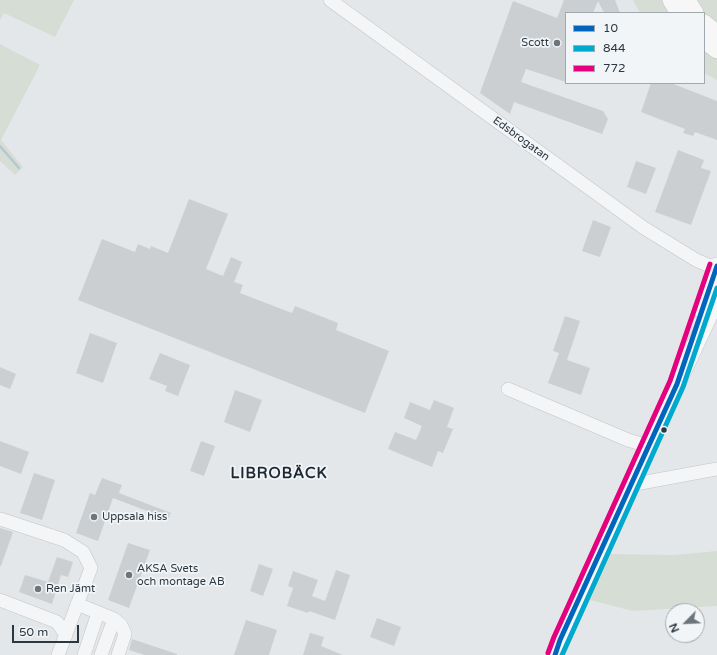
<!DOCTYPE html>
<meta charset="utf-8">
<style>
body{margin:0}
#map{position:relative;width:717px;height:655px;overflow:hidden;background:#e4e7e9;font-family:"Varela Round",sans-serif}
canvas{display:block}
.legend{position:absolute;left:565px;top:12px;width:140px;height:72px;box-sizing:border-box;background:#f2f5f7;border:1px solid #a2a9ae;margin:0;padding:5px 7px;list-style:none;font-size:12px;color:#2b3741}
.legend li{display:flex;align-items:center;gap:8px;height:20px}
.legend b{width:20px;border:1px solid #a2a9ae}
.north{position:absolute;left:665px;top:603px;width:40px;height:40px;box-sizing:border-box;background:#f2f5f7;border:1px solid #a2a9ae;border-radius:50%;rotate:246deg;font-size:11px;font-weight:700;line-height:16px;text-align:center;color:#2b3741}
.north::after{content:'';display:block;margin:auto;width:14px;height:18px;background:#6c757c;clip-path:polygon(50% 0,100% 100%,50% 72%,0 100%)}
.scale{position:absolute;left:12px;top:625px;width:67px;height:18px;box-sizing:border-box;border:2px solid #2b3741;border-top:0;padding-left:5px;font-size:12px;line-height:14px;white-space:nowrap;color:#2b3741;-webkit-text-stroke:3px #f2f5f7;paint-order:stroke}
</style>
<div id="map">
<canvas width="717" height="655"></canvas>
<ul class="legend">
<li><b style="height:5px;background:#0065bd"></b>10</li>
<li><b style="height:5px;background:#00a9ce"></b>844</li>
<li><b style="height:5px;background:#e5007d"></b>772</li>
</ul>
<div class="north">N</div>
<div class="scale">50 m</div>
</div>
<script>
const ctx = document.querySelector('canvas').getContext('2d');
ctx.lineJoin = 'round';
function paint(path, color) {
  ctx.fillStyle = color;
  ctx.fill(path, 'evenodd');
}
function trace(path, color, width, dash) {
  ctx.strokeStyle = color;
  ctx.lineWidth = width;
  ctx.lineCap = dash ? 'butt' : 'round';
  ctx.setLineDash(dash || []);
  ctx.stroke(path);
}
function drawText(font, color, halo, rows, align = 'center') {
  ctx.font = font + ' "Varela Round",sans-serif';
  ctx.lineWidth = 3.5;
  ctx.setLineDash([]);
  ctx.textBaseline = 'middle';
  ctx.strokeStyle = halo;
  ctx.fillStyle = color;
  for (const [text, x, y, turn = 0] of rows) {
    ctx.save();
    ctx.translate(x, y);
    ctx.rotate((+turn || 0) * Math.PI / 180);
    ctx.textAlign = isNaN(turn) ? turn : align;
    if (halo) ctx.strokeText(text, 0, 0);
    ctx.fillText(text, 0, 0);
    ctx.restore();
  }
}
paint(new Path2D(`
 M 0,0 L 74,0 L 55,37 L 4,13 L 0,20 Z
 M 633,0 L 664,0 L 670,13 L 640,13 Z
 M 693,0 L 717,0 L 717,26 L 712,23 Z
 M 0,44 L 40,65 L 1,140 L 23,167 L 15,175 L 0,161 Z
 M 704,49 L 717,57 L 717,80 L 704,73 Z
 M 717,551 L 717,606 L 633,611 L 590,600 L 608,554 L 674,555 Z`), '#d6ddd5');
trace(new Path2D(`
 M 0,146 L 19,168`), '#b4c7d2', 2.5);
paint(new Path2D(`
 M 564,0 L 615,0 L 620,13 L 604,13 L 598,1 L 593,13 L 566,13 L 566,82 L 526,69 L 521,82 L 603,111 L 608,119 L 602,134 L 514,102 L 510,114 L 480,93 L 513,1 L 557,18 Z
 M 651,83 L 671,83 L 717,101 L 717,140 L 695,132 L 693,136 L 683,133 L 685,129 L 641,112 Z
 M 678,150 L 704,160 L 701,168 L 711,171 L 691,225 L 655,212 Z
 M 636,161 L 656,168 L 646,194 L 627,187 Z
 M 189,199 L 228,214 L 206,269 L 223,276 L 231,257 L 242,262 L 234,282 L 243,285 L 240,293 L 292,313 L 295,306 L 338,323 L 336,330 L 389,351 L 365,413 L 78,300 L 102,239 L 135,252 L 138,244 L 150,249 L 151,246 L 168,253 Z
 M 593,220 L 611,227 L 600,257 L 582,251 Z
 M 565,316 L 580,321 L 567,360 L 590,368 L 581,395 L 548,383 L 559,353 L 553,351 Z
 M 90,333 L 117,343 L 103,383 L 76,373 Z
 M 160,353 L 190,365 L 178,396 L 165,391 L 167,386 L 149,379 Z
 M 0,367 L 16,374 L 10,389 L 0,385 Z
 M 235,390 L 262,400 L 250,432 L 224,422 Z
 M 434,400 L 454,408 L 447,427 L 453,429 L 443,453 L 438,451 L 432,467 L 388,449 L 395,432 L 416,440 L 422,426 L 404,418 L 410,402 L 430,410 Z
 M 0,441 L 29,452 L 21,474 L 0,466 Z
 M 201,441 L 215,446 L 204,476 L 190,471 Z
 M 34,473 L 55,480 L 42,520 L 20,513 Z
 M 102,478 L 122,485 L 119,493 L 171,513 L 168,519 L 113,498 L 98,541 L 76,533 L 90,493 L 95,495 Z
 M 0,528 L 13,532 L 1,566 L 0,566 Z
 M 128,543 L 150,550 L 129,608 L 108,600 Z
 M 57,557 L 73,562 L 68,577 L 61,575 L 52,604 L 19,592 L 25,575 L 48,582 Z
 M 259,564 L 273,569 L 263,596 L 250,591 Z
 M 336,570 L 350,575 L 335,620 L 309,611 L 308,613 L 287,606 L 293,588 L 288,586 L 293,571 L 318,580 L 312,596 L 325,601 Z
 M 377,618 L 401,627 L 394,646 L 370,637 Z
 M 246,620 L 277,630 L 269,655 L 234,655 Z
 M 310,633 L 324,637 L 321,646 L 343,655 L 303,655 Z
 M 132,639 L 177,654 L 177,655 L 145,655 L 129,650 Z`), '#cccfd1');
const minor = new Path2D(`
 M 330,0 L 644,228 L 696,260 L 717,269
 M 508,389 L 628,440 L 648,446
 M 630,485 L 717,469
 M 0,519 L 64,540 L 83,552 L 91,568 L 58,655
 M 0,600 L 57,622 L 66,635
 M 77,604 L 114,619 L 101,655
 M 114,619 L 121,625 L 125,634 L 118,655
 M 84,655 L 98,613`);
const major = new Path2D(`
 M 671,0 L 679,13
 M 687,0 L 695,13
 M 704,23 L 717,34
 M 704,40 L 717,50
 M 702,310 L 717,266
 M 555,655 L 630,485 L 717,298`);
trace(minor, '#c2c5c7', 14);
trace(major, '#c1c4c6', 18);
trace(minor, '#f3f5f6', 13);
trace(major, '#f7f7f7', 17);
trace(new Path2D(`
 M 555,655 L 560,640 L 677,384 L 717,266`), '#0065bd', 5);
trace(new Path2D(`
 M 562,655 L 683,387 L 717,288`), '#00a9ce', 5);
trace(new Path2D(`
 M 548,653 L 554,637 L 670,381 L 710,264`), '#e5007d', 5);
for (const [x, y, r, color] of [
 [557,43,4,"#6c757c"],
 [664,430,3.5,"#2b3741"],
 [94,517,4,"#6c757c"],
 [129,575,4,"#6c757c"],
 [38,589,4,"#6c757c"]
]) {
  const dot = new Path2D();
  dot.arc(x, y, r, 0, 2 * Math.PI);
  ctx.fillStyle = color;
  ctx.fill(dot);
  trace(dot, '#f2f5f7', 1.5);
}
drawText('11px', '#2b3741', '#f2f5f7', [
 ["Scott",549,43,"right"],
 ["Uppsala hiss",102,517],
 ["AKSA Svets",137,569],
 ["och montage AB",137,582],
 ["Ren Jämt",46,589]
], 'left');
drawText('11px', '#2b3741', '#f2f5f7', [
 ["Edsbrogatan",521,139,36]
]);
ctx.letterSpacing = '1px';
drawText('bold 15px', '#1d2832', '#f2f5f7', [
 ["LIBROBÄCK",279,474]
]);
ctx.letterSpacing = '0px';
</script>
